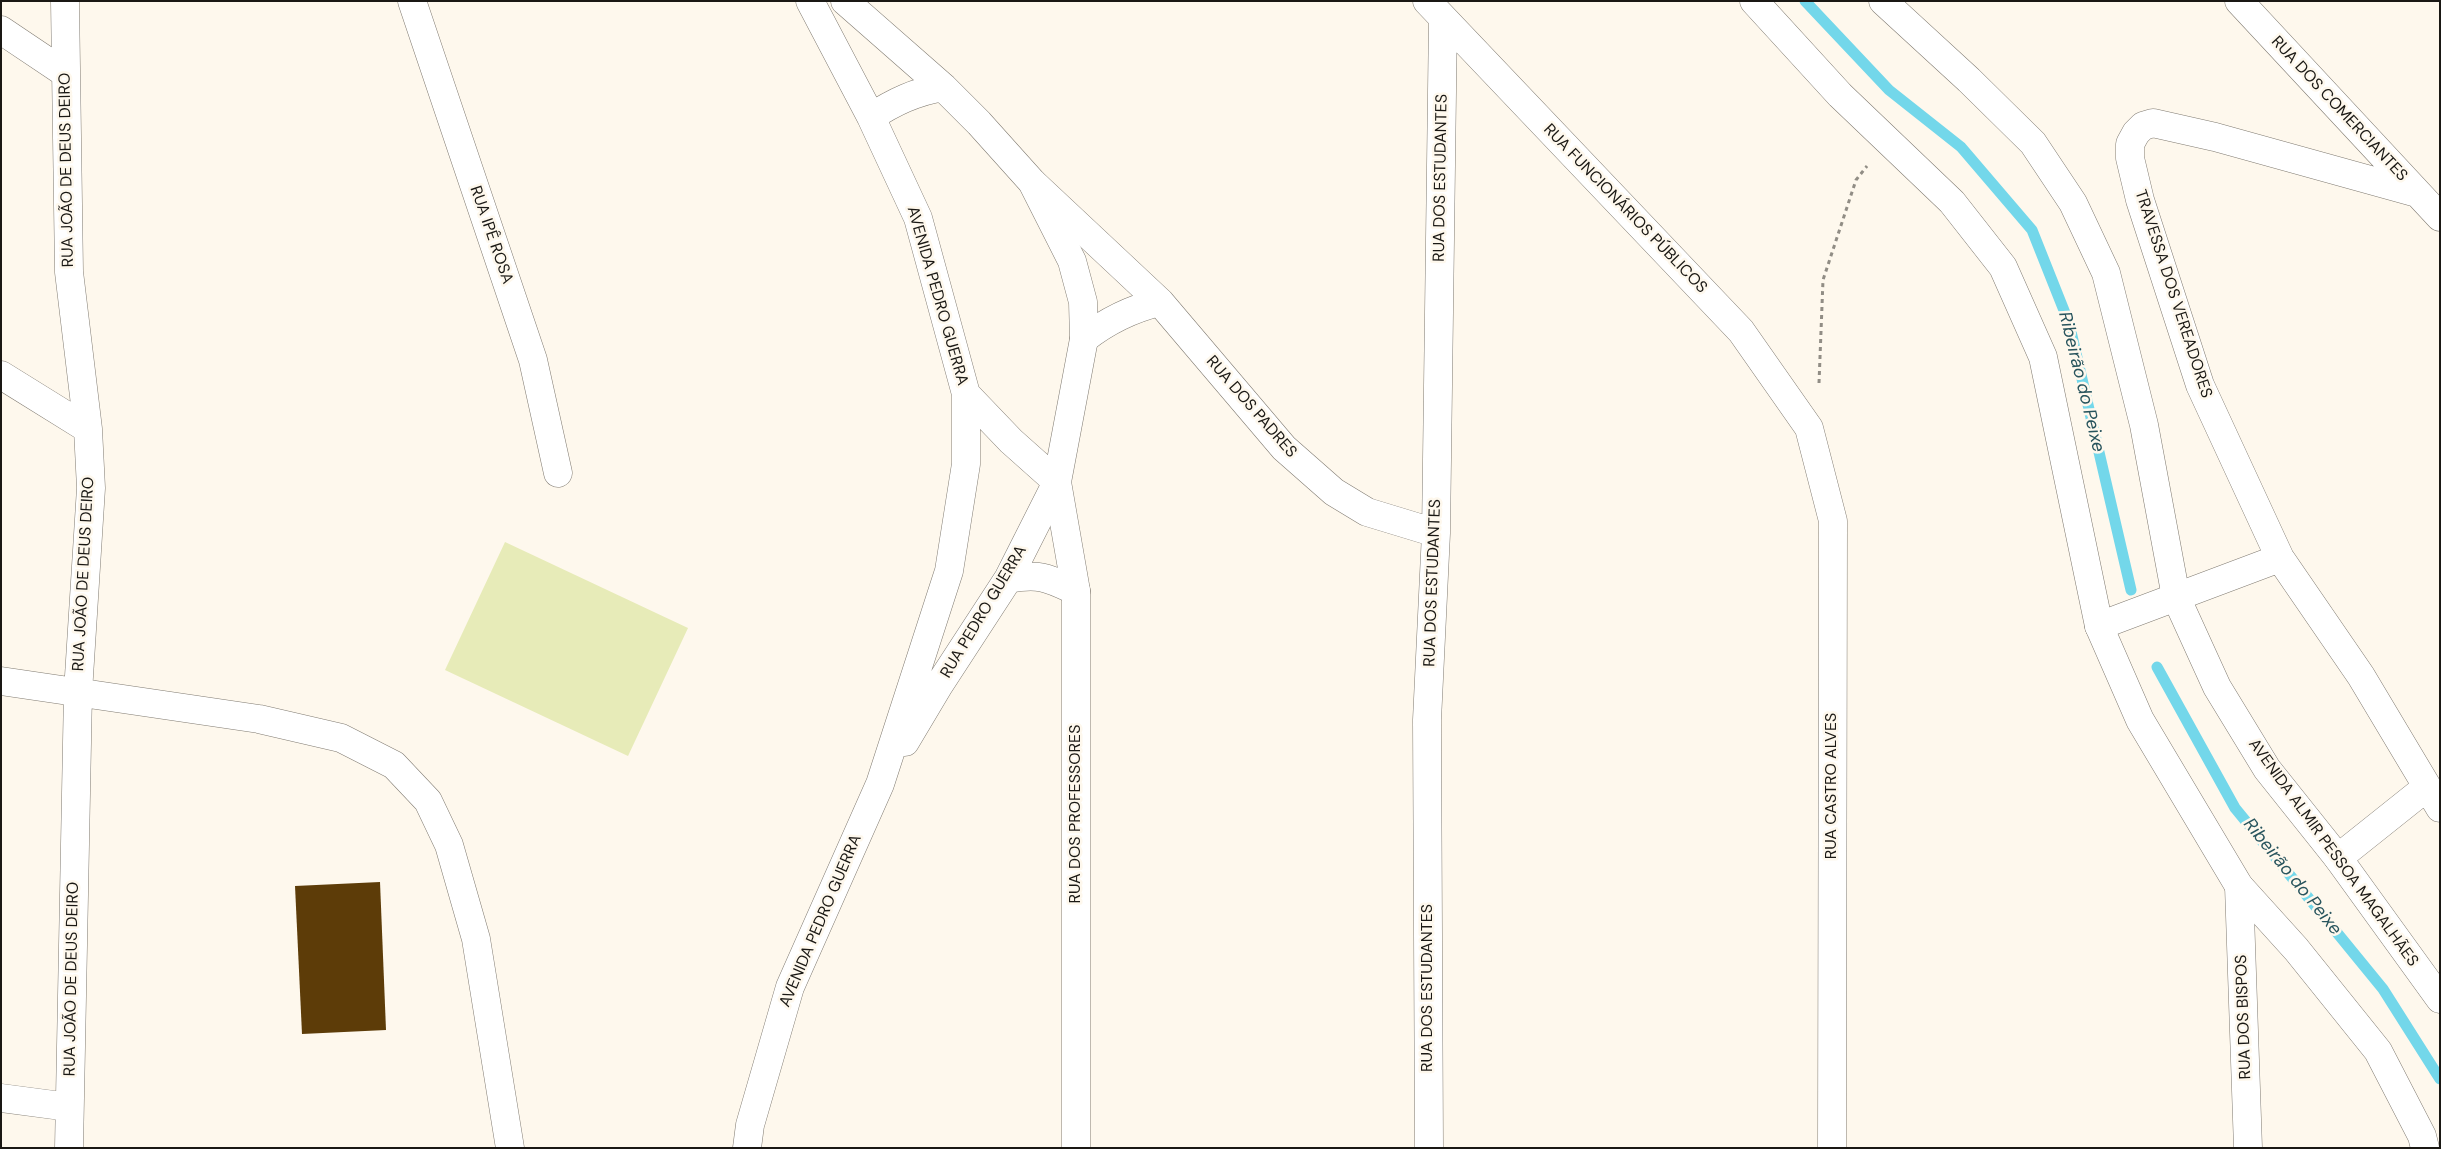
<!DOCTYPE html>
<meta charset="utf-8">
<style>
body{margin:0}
#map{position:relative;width:2441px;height:1149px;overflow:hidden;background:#fef8ed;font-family:"DM Sans",sans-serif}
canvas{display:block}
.frame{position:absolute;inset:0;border:2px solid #1a1814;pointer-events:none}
</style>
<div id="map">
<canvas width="2441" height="1149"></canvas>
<div class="frame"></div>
</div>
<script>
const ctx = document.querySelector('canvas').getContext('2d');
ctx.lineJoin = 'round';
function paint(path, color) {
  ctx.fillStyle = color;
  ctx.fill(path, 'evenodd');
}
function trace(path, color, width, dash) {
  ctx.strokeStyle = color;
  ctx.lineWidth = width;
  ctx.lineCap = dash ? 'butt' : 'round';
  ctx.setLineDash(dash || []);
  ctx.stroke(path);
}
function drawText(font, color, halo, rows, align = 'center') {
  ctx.font = font + ' "DM Sans",sans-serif';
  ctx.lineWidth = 5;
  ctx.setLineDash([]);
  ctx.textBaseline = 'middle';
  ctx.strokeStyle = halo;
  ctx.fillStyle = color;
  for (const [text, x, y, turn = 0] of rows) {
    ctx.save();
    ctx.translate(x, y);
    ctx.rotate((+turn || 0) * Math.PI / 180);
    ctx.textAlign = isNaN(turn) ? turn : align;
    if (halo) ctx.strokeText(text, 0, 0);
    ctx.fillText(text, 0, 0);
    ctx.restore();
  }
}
paint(new Path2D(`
 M 505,542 L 688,628 L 628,756 L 445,670 Z`), '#e7ebb8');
trace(new Path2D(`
 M 1805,1 L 1889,90 L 1961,147 L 2032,230 L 2069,323 L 2131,590
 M 2157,667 L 2235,808 L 2383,989 L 2440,1079`), '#73d7ea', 11);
paint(new Path2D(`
 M 380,882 L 386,1030 L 302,1034 L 295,886 Z`), '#5d3c08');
const minor = new Path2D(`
 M 65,1 L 69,272 L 88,429 L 91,488 L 78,692 L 69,1148
 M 412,1 L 533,360 L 558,473
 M 1427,1 L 1741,331 L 1809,428 L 1833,521 L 1832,1148
 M 2239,1 L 2440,217
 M 1,30 L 65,73
 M 1033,183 L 1160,302 L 1284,448 L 1334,492 L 1367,512 L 1436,533
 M 2417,193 L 2215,137 L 2153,123 L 2143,126 L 2136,133 L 2130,144 L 2130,158 L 2140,200 L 2200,385 L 2280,558 L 2361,676 L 2440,808
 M 1084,339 C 1108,320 1131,309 1160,302
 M 1,375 L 88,429
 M 1057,482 L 1076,591 L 1076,1148
 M 2099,626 L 2280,558
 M 1,681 L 259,719 L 341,738 L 394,765 L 428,801 L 449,845 L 476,939 L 510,1148
 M 2338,858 L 2427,787
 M 2239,886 L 2248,1148
 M 1,1098 L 69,1107
 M 1429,1148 L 1427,720 L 1436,533 L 1443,18`);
const tertiary = new Path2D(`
 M 1754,1 L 1840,95 L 1952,202 L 2003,267 L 2043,357 L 2099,626 L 2140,720 L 2239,886 L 2296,949 L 2378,1051 L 2422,1136 L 2425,1148
 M 1883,1 L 1969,80 L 2033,143 L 2073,203 L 2106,273 L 2144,425 L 2176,597 L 2217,687 L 2267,769 L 2338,858 L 2440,999`);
const secondary = new Path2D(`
 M 845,1 L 943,87 L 979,123 L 1032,182 L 1072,261 L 1083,302 L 1084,339 L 1057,482 L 1008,579 L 939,685 L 905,742
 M 871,117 C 894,102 915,92 943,87
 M 966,394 L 1011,441 L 1057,482
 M 1008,579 C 1040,573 1048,578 1076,591
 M 747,1148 L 750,1125 L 790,987 L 880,784 L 949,571 L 966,464 L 966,394 L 918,218 L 871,117 L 810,1`);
trace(minor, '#807b72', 29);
trace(tertiary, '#807b72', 29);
trace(secondary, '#807b72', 29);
trace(new Path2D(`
 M 1819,383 L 1823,280 L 1856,180 L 1867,166`), '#918d85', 3, [4, 4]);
trace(minor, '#fff', 28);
trace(tertiary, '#fff', 28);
trace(secondary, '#fff', 28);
drawText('16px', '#1a1814', '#fef8ed', [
 ["RUA DOS COMERCIANTES",2339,109,47],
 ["RUA JOÃO DE DEUS DEIRO",67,170,-91],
 ["RUA DOS ESTUDANTES",1441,178,-89],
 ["RUA FUNCIONÁRIOS PÚBLICOS",1625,209,46],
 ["RUA IPÊ ROSA",491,235,71],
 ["TRAVESSA DOS VEREADORES",2173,294,72],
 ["AVENIDA PEDRO GUERRA",937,296,74],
 ["RUA DOS PADRES",1251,407,49],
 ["RUA JOÃO DE DEUS DEIRO",84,574,-87],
 ["RUA DOS ESTUDANTES",1433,583,-88],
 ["RUA PEDRO GUERRA",984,612,-59],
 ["RUA CASTRO ALVES",1832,786,-90],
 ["RUA DOS PROFESSORES",1076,814,-90],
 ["AVENIDA ALMIR PESSOA MAGALHÃES",2333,853,54],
 ["AVENIDA PEDRO GUERRA",821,921,-67],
 ["RUA JOÃO DE DEUS DEIRO",72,979,-89],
 ["RUA DOS ESTUDANTES",1428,988,-90],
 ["RUA DOS BISPOS",2244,1017,-92]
]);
drawText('italic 18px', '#28545d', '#fef8ed', [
 ["Ribeirão do Peixe",2081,382,76],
 ["Ribeirão do Peixe",2292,877,51]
]);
</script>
